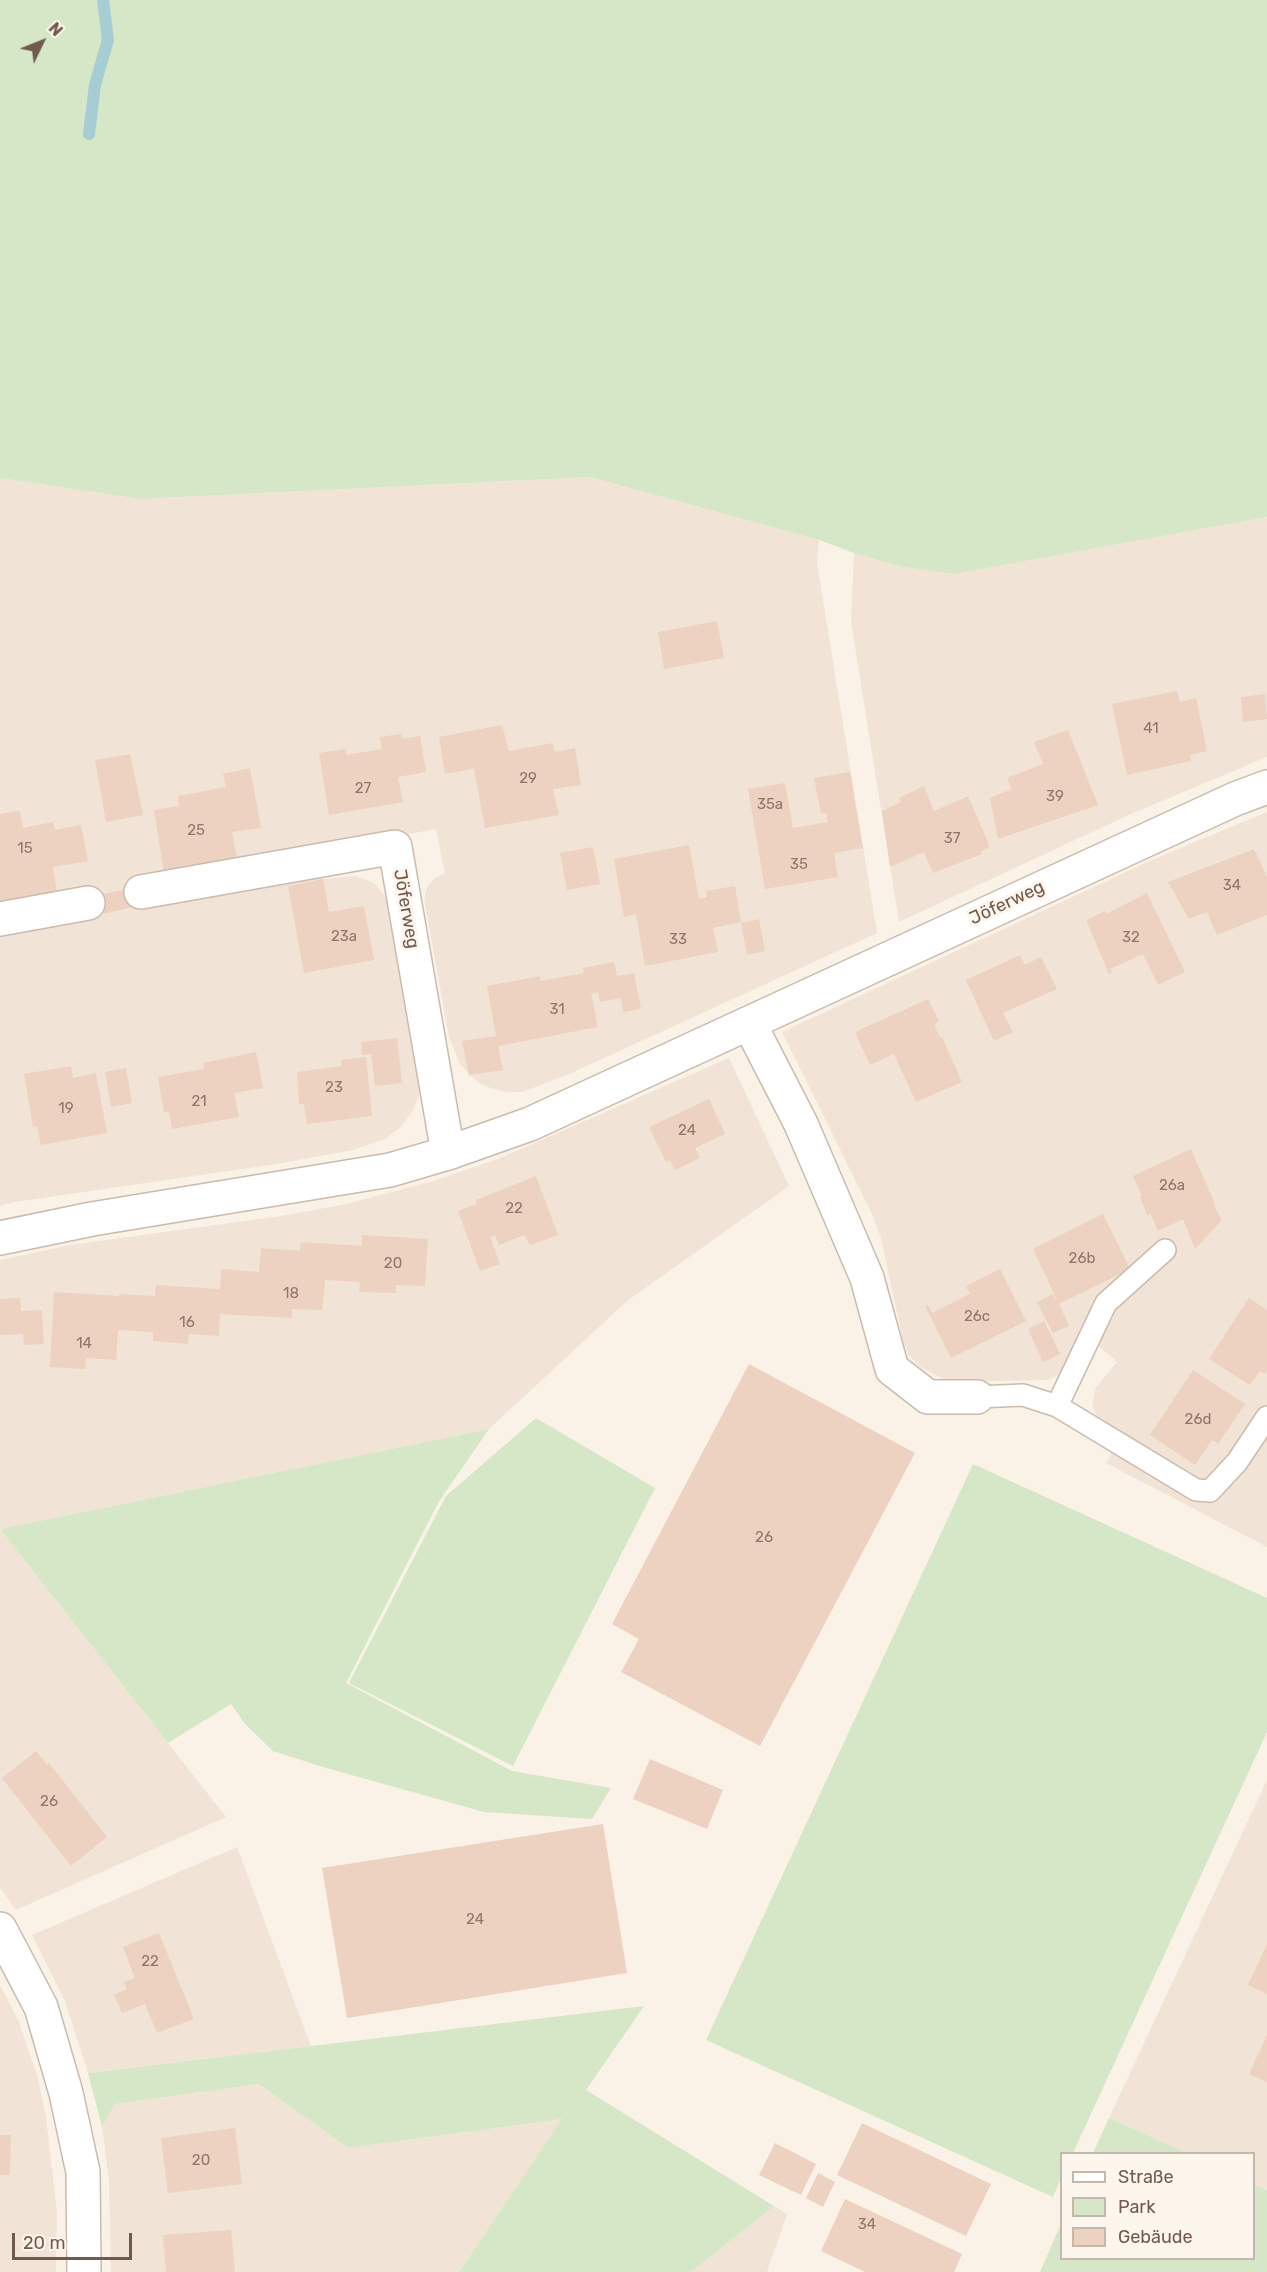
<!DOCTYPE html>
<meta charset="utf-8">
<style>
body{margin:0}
#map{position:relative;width:1267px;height:2272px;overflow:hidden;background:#faf2e7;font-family:Rubik,sans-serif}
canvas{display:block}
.legend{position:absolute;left:1060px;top:2152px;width:195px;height:108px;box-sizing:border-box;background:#fdf6ed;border:2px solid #c5b7ad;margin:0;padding:8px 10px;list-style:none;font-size:18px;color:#71594e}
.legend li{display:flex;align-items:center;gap:12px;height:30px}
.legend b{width:30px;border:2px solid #c5b7ad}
.north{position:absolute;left:12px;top:12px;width:60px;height:60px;-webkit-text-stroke:4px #fdf6ed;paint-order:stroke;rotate:47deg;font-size:16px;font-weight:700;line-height:24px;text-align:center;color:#71594e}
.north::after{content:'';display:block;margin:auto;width:21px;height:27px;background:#71594e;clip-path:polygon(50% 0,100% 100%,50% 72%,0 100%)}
.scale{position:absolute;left:12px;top:2233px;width:120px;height:27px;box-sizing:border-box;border:3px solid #71594e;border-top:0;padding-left:8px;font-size:18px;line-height:21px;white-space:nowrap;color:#71594e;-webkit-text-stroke:4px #fdf6ed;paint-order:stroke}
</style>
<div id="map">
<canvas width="1267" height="2272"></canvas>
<ul class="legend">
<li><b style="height:8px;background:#fff"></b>Straße</li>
<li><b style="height:16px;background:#d5e7c7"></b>Park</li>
<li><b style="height:16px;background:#edd1c1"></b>Gebäude</li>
</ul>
<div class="north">N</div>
<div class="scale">20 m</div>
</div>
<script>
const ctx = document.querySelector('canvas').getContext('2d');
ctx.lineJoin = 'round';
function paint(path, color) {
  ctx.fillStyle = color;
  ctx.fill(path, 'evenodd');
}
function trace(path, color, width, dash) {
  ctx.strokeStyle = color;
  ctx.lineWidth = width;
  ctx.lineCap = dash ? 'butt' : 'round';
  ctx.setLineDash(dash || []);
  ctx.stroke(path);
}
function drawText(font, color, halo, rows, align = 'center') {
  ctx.font = font + ' Rubik,sans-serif';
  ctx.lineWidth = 6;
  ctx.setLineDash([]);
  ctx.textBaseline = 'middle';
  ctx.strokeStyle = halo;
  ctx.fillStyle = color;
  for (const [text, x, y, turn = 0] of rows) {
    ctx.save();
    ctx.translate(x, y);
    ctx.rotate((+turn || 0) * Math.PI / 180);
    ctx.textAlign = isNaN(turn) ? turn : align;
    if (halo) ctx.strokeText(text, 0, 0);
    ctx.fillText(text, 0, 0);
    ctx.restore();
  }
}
paint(new Path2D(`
 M 590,477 L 819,540 L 817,563 L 877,933 L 565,1076 L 522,1092 L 508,1092 L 493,1089 L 481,1084 L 471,1076 L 460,1064 L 449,1037 L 425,904 L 425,894 L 429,884 L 436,877 L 445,874 L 436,829 L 319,850 L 323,879 L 354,876 L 364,879 L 374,883 L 382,892 L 390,906 L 420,1076 L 419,1095 L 412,1112 L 400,1128 L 385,1139 L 353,1150 L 277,1164 L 15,1202 L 0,1206 L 0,478 L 140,499 Z
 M 1267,517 L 1267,757 L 1131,814 L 899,922 L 851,622 L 854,553 L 903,567 L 954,574 Z
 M 1267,812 L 1267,1547 L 1106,1463 L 1122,1433 L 1105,1426 L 1097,1417 L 1092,1404 L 1096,1387 L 1117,1362 L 1092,1340 L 1060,1374 L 1048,1380 L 949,1382 L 919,1366 L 908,1354 L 903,1341 L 881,1238 L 871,1212 L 782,1032 L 1154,859 Z
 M 729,1058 L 789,1186 L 627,1301 L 489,1429 L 0,1529 L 226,1817 L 16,1910 L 0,1888 L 0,1260 L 70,1245 L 281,1216 L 346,1204 L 436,1180 L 498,1159 Z
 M 1267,1780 L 1267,2190 L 1254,2184 L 1254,2154 L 1187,2153 L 1109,2118 Z
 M 237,1847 L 311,2046 L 88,2073 L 65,2001 L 32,1935 Z
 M 0,1985 L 18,2020 L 37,2075 L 46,2117 L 57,2213 L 56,2272 L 0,2272 Z
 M 259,2084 L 348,2148 L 563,2119 L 459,2272 L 111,2272 L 109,2182 L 102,2127 L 115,2104 Z
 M 774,2206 L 787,2214 L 767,2272 L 691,2272 Z`), '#f1e4d6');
paint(new Path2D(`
 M 0,0 L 1267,0 L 1267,517 L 954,574 L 903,567 L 854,553 L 819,540 L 590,477 L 140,499 L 0,478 Z
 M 536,1418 L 655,1488 L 513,1766 L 349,1683 L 446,1496 Z
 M 489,1429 L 438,1503 L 346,1683 L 512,1771 L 611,1788 L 592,1819 L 484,1812 L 323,1767 L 273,1751 L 245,1724 L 231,1704 L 168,1743 L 0,1529 Z
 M 973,1464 L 1267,1598 L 1267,1732 L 1073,2153 L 1062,2154 L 1061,2178 L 1053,2197 L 706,2040 Z
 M 644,2006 L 586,2090 L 774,2206 L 691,2272 L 459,2272 L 562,2119 L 348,2148 L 259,2084 L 115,2104 L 102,2127 L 88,2073 Z
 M 1109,2118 L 1187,2153 L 1093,2153 Z
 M 1254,2184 L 1267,2190 L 1267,2272 L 1040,2272 L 1061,2224 L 1062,2258 L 1254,2258 Z`), '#d5e7c7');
trace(new Path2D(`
 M 89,134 L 95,85 L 108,40 L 103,0`), '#a5cdd3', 12);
paint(new Path2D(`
 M 717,621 L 724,658 L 664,669 L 658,632 Z
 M 1177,691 L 1180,702 L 1196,698 L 1207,751 L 1190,755 L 1191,761 L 1127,775 L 1112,704 Z
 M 1265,694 L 1267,719 L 1243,722 L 1241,697 Z
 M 502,725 L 509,751 L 553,743 L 555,752 L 575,748 L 581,785 L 553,789 L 559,815 L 485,828 L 474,769 L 445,774 L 439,737 Z
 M 1068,730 L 1098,805 L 998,839 L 990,798 L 1012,789 L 1007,778 L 1043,764 L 1034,742 Z
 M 401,734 L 402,739 L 420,736 L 426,772 L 398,777 L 403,802 L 329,815 L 319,753 L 346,749 L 346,755 L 382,749 L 380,737 Z
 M 130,754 L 143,815 L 106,822 L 95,760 Z
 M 250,768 L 261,828 L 232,832 L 237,859 L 164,873 L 154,810 L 179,806 L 178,796 L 226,787 L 223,774 Z
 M 850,772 L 863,848 L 834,853 L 838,877 L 765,889 L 748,789 L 785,783 L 793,828 L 828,822 L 826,813 L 821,814 L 814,778 Z
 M 924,786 L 934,811 L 968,796 L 990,847 L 981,851 L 982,854 L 933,873 L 924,852 L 890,867 L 882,811 L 901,802 L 899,798 Z
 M 20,811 L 23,828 L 53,822 L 55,830 L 81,825 L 88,861 L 53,867 L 57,893 L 0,904 L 0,814 Z
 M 689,845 L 699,899 L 707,897 L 706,891 L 735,886 L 741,922 L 713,928 L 718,952 L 645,966 L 636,914 L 624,917 L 614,859 Z
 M 593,847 L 600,884 L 567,890 L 560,853 Z
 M 1254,849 L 1267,877 L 1267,915 L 1217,935 L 1207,912 L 1189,919 L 1168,882 Z
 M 323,879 L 329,912 L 364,906 L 374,960 L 304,973 L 288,886 Z
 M 132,888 L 137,906 L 102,914 L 98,895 Z
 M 1147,893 L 1185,972 L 1158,985 L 1143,954 L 1110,969 L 1112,972 L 1109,974 L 1087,922 L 1087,920 L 1105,911 L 1106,914 Z
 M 759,919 L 765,951 L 747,955 L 741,923 Z
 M 1020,955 L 1025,965 L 1041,957 L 1057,989 L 1003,1013 L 1013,1032 L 994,1041 L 966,980 Z
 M 614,962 L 617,976 L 634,973 L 641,1009 L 623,1012 L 621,998 L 600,1002 L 598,992 L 591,993 L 598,1027 L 498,1046 L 503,1070 L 469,1075 L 462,1041 L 496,1036 L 487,986 L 540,976 L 540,981 L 584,973 L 583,968 Z
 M 928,999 L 939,1021 L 934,1024 L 940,1038 L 942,1037 L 962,1082 L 916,1102 L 894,1054 L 870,1065 L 855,1032 Z
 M 397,1038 L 402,1083 L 375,1086 L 371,1054 L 362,1055 L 361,1042 Z
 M 256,1052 L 263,1088 L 234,1093 L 239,1117 L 172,1129 L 169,1111 L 164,1112 L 158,1077 L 204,1069 L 203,1063 Z
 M 366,1057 L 372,1116 L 307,1124 L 304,1104 L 299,1104 L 297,1072 L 342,1066 L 341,1060 Z
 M 71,1066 L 73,1078 L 96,1073 L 107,1133 L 41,1145 L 37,1126 L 33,1127 L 24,1074 Z
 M 126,1068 L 132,1103 L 111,1107 L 105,1072 Z
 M 709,1099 L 725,1134 L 695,1148 L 700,1158 L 675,1170 L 670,1160 L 666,1162 L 649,1127 Z
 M 1191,1149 L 1215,1204 L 1214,1206 L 1222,1220 L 1195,1249 L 1183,1219 L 1158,1231 L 1151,1214 L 1147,1215 L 1140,1197 L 1142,1196 L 1133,1176 Z
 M 536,1176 L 558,1235 L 530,1245 L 524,1235 L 499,1245 L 495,1235 L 490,1237 L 500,1264 L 480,1271 L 458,1211 L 477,1204 L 476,1200 Z
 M 1103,1214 L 1130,1269 L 1059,1304 L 1069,1326 L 1053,1333 L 1037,1302 L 1053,1294 L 1059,1304 L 1033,1249 Z
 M 362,1235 L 428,1239 L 425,1286 L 396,1285 L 396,1293 L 359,1292 L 360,1282 L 325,1280 L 322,1310 L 292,1309 L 292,1318 L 220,1314 L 219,1336 L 189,1334 L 188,1344 L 153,1341 L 153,1332 L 118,1330 L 116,1360 L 86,1358 L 85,1369 L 50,1367 L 54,1292 L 119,1296 L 119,1294 L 155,1296 L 156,1285 L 220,1289 L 221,1269 L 259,1272 L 261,1248 L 300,1251 L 301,1242 L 362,1246 Z
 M 1000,1269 L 1026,1321 L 951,1358 L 925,1306 L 928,1305 L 932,1313 L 970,1294 L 966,1286 Z
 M 20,1298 L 21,1311 L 42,1310 L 44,1344 L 24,1345 L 23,1334 L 0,1335 L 0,1299 Z
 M 1249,1298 L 1267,1310 L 1267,1371 L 1265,1374 L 1260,1371 L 1250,1385 L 1209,1359 Z
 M 1044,1321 L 1060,1354 L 1043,1362 L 1028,1329 Z
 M 749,1364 L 915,1453 L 760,1746 L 621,1672 L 639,1639 L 612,1624 Z
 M 1193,1370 L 1245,1404 L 1218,1444 L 1212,1440 L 1195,1465 L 1150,1435 Z
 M 36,1751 L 47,1765 L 49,1763 L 107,1837 L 71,1866 L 2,1778 Z
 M 650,1759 L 723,1790 L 707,1829 L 633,1799 Z
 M 603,1824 L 627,1973 L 347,2018 L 322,1868 Z
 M 159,1933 L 194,2019 L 157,2033 L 145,2004 L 122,2013 L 114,1995 L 127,1989 L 124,1982 L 135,1978 L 123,1947 Z
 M 1267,1944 L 1267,1994 L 1248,1985 Z
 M 1267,2035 L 1267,2082 L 1249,2074 Z
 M 862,2123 L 991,2184 L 966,2236 L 837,2175 Z
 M 235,2128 L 242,2184 L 168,2193 L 161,2138 Z
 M 0,2135 L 11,2135 L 10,2175 L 0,2175 Z
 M 775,2143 L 816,2164 L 801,2195 L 759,2175 Z
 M 818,2173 L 835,2182 L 823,2207 L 806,2198 Z
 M 845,2199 L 962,2254 L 954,2272 L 865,2272 L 821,2251 Z
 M 231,2230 L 235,2272 L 166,2272 L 163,2235 Z`), '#edd1c1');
const service = new Path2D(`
 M 977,1397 L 1023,1395 L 1057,1406 L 1196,1490 L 1210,1491 L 1237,1462 L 1267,1417
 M 1057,1406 L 1106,1303 L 1165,1250`);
const minor = new Path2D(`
 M 141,892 L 395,847 L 448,1153
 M 0,919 L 88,903
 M 749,1023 L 801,1124 L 867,1278 L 892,1369 L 928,1397 L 977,1397
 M 0,1238 L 92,1219 L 390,1170 L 448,1153 L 530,1124 L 1235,799 L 1267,787
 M 0,1929 L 41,2007 L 66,2093 L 83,2172 L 84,2272`);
trace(service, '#cbbaae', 24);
trace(minor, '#cbbaae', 36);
trace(service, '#fff', 21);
trace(minor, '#fff', 33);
drawText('15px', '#90776b', null, [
 ["41",1151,729],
 ["29",528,779],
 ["27",363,789],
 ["39",1055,797],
 ["35a",770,805],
 ["25",196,831],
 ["37",952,839],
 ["15",25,849],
 ["35",799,865],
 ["34",1232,886],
 ["23a",344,937],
 ["32",1131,938],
 ["33",678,940],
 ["31",557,1010],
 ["23",334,1088],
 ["21",199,1102],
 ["19",66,1109],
 ["24",687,1131],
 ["26a",1172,1186],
 ["22",514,1209],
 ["26b",1082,1259],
 ["20",393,1264],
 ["18",291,1294],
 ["26c",977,1317],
 ["16",187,1323],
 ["14",84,1344],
 ["26d",1198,1420],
 ["26",764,1538],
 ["26",49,1802],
 ["24",475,1920],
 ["22",150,1962],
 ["20",201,2161],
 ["34",867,2225]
]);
drawText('18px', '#71594e', '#fdf6ed', [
 ["Jöferweg",1007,903,-25],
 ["Jöferweg",406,909,80]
]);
</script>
